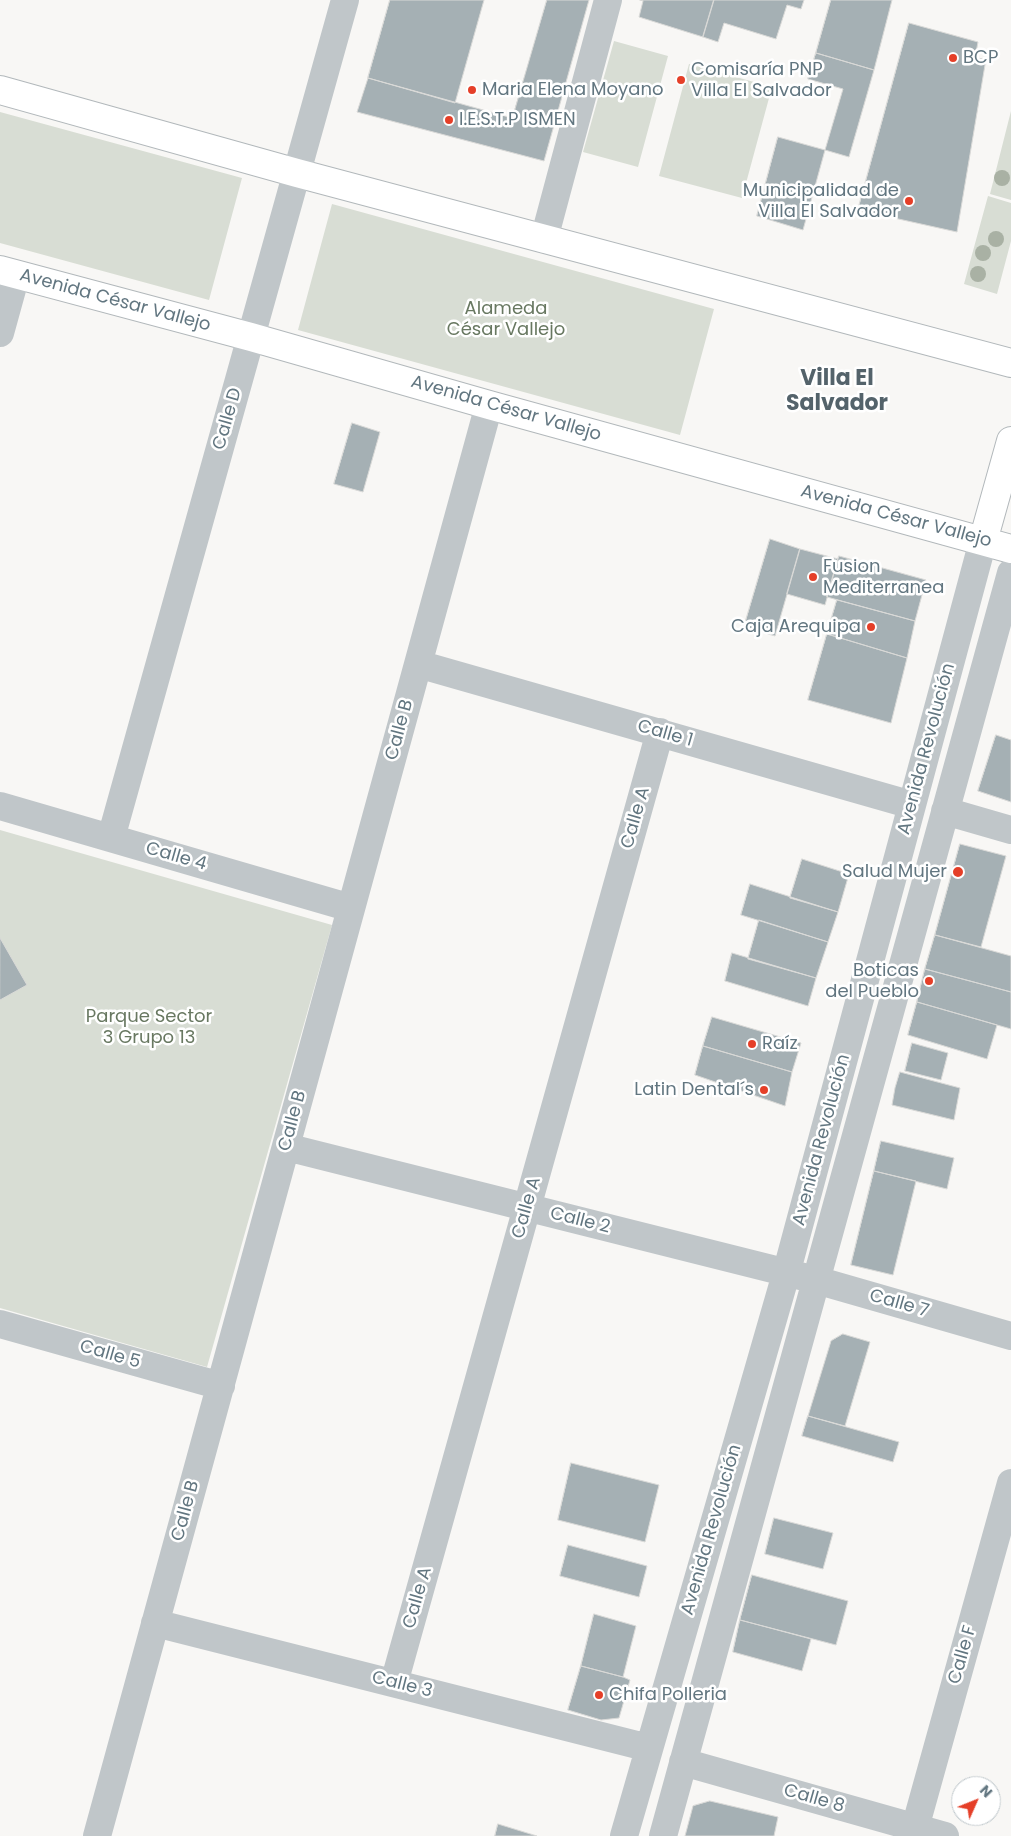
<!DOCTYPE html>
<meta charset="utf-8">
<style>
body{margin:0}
#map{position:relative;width:1011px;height:1836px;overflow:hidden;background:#f8f7f5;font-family:Poppins,sans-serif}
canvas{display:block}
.north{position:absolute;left:951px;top:1776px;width:50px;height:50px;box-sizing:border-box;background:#fff;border:1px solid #c0c8cc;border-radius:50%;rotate:46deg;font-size:14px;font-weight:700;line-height:20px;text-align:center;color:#627680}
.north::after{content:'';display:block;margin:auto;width:18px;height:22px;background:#e53f28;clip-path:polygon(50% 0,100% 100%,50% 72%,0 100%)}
</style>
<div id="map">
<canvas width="1011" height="1836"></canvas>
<div class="north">N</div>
</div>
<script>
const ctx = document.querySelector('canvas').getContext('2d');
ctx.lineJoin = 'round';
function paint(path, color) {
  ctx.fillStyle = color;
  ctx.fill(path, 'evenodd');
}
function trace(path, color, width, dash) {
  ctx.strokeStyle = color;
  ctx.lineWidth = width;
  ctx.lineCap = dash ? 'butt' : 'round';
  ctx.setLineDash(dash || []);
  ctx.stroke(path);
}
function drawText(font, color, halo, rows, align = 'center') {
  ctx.font = font + ' Poppins,sans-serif';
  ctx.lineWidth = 5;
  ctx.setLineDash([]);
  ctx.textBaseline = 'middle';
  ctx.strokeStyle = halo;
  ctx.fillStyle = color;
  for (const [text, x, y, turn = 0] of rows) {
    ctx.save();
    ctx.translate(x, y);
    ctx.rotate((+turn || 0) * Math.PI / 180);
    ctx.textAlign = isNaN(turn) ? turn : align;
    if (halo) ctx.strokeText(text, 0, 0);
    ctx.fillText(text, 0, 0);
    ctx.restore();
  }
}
paint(new Path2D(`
 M 614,41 L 668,56 L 638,167 L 583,152 Z
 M 689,64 L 772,87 L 742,198 L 659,176 Z
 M 1011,111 L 1011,200 L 990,194 Z
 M 0,112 L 242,178 L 209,300 L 0,243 Z
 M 988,196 L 1011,203 L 1011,241 L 997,294 L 964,284 Z
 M 332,204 L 714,309 L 680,435 L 298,330 Z
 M 0,830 L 332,925 L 207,1367 L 0,1308 Z`), '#d8ddd4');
const building = new Path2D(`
 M 390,0 L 484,0 L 455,103 L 368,78 Z
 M 547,0 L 589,0 L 544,161 L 357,112 L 368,78 L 512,118 Z
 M 640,0 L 714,0 L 703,37 L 639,17 L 643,1 Z
 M 714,0 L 804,0 L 801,9 L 787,5 L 776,39 L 724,23 L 718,42 L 703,37 Z
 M 831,0 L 892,0 L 874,70 L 816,53 Z
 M 909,23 L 978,42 L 975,58 L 986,59 L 957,232 L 858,210 Z
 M 816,53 L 874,70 L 849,157 L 825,150 L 843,89 L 808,79 Z
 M 778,137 L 825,150 L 803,230 L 757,216 Z
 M 352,423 L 380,432 L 363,492 L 334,484 Z
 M 770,539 L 800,549 L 775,636 L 744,627 Z
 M 800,549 L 838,559 L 825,605 L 787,594 Z
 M 839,556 L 926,580 L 915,621 L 827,597 Z
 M 837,600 L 915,621 L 907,658 L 827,634 Z
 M 827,634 L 907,658 L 891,723 L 808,700 Z
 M 996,735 L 1011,740 L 1011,802 L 978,791 Z
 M 960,844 L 1006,856 L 981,947 L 935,935 Z
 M 802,859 L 849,874 L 838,912 L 790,898 Z
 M 750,884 L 838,912 L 828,942 L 741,915 Z
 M 759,920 L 828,942 L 816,978 L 748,959 Z
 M 935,935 L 1011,956 L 1011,992 L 925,969 Z
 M 0,938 L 27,985 L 0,1000 Z
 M 732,953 L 816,978 L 808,1006 L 725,981 Z
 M 925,969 L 1011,992 L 1011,1029 L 917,1002 Z
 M 917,1002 L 997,1025 L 987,1059 L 908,1035 Z
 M 712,1017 L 801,1043 L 792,1072 L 703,1046 Z
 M 912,1043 L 948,1053 L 941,1080 L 905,1071 Z
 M 703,1046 L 792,1072 L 785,1106 L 695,1075 Z
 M 900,1072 L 960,1088 L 954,1120 L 892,1105 L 895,1088 Z
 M 881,1141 L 954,1158 L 947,1189 L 874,1171 Z
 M 874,1171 L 916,1181 L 893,1275 L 851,1265 Z
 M 843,1334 L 870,1342 L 845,1426 L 808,1416 L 831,1341 Z
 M 808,1416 L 899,1442 L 893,1462 L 802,1436 Z
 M 571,1463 L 659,1485 L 645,1542 L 558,1520 Z
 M 774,1518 L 833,1533 L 823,1569 L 765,1554 Z
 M 568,1545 L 647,1566 L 639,1597 L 560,1576 Z
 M 752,1575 L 848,1601 L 836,1645 L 740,1620 Z
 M 594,1614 L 636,1626 L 623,1677 L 581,1666 Z
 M 740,1620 L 811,1639 L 802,1671 L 733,1652 Z
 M 581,1666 L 623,1677 L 630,1680 L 619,1718 L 601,1720 L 568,1710 Z
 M 710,1801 L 778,1817 L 774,1836 L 685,1836 L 693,1806 Z
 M 498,1824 L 537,1836 L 495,1836 Z`);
paint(building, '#a5b0b4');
trace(building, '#d9d9d7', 1);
const major = new Path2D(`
 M 0,90 L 297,173 L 1011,363
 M 0,270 L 251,337 L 489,405 L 1011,549
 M 983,541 L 1011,441`);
trace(major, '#b2b8bb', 30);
trace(new Path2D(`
 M 544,239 L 608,0
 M 0,333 L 16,275
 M 418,664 L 912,805
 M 0,806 L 351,908
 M 945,811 L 1011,830
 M 111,838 L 345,0
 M 286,1147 L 816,1280 L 1011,1336
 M 0,1324 L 221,1386
 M 155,1623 L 649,1748
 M 394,1683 L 660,732
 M 683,1762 L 945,1836
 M 915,1828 L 1011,1483
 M 97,1836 L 489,405
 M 624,1836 L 786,1274 L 983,541
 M 663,1836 L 1011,573`), '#c0c6c9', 28);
trace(major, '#fff', 28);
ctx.fillStyle = '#a9b1a4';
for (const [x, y] of [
 [1002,178],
 [996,239],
 [983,253],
 [978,274]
]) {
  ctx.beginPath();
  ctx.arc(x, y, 8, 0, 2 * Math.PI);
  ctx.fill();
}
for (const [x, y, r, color] of [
 [953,58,5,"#e53f28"],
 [681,80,5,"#e53f28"],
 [472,90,5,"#e53f28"],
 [449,120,5,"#e53f28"],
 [909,201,5,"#e53f28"],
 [813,577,5,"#e53f28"],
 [871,627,5,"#e53f28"],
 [958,872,6,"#e53f28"],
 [929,981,5,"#e53f28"],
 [752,1044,5,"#e53f28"],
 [764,1090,5,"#e53f28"],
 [599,1695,5,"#e53f28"]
]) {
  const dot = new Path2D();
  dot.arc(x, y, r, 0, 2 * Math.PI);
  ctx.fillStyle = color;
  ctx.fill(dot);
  trace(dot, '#fff', 2);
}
drawText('18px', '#627680', '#fff', [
 ["BCP",963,58],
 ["Comisaría PNP",691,70],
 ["Villa El Salvador",691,91],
 ["Maria Elena Moyano",482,90],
 ["I.E.S.T.P ISMEN",459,120],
 ["Municipalidad de",899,191,"right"],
 ["Villa El Salvador",899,212,"right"],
 ["Fusion",823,567],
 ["Mediterranea",823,588],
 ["Caja Arequipa",861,627,"right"],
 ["Salud Mujer",947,872,"right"],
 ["Boticas",919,971,"right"],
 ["del Pueblo",919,992,"right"],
 ["Raíz",762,1044],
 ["Latin Dental´s",754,1090,"right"],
 ["Chifa Polleria",609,1695]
], 'left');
drawText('18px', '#627680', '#fff', [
 ["Avenida César Vallejo",115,301,15],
 ["Avenida César Vallejo",506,409,16],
 ["Calle D",228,419,-74],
 ["Avenida César Vallejo",896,517,15],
 ["Calle B",400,730,-75],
 ["Calle 1",665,734,16],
 ["Avenida Revolución",927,749,-75],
 ["Calle A",636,818,-74],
 ["Calle 4",176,857,16],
 ["Calle B",293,1121,-75],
 ["Avenida Revolución",822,1140,-75],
 ["Calle A",527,1208,-74],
 ["Calle 2",580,1221,14],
 ["Calle 7",899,1304,16],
 ["Calle 5",110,1355,16],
 ["Calle B",186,1511,-75],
 ["Avenida Revolución",712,1530,-74],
 ["Calle A",418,1598,-74],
 ["Calle F",963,1655,-74],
 ["Calle 3",402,1685,14],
 ["Calle 8",814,1799,16]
]);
drawText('18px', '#687861', '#fff', [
 ["Alameda",506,309],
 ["César Vallejo",506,330],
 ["Parque Sector",149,1017],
 ["3 Grupo 13",149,1038]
]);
drawText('bold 22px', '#54636b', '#fff', [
 ["Villa El",837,379],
 ["Salvador",837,404]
]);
</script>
